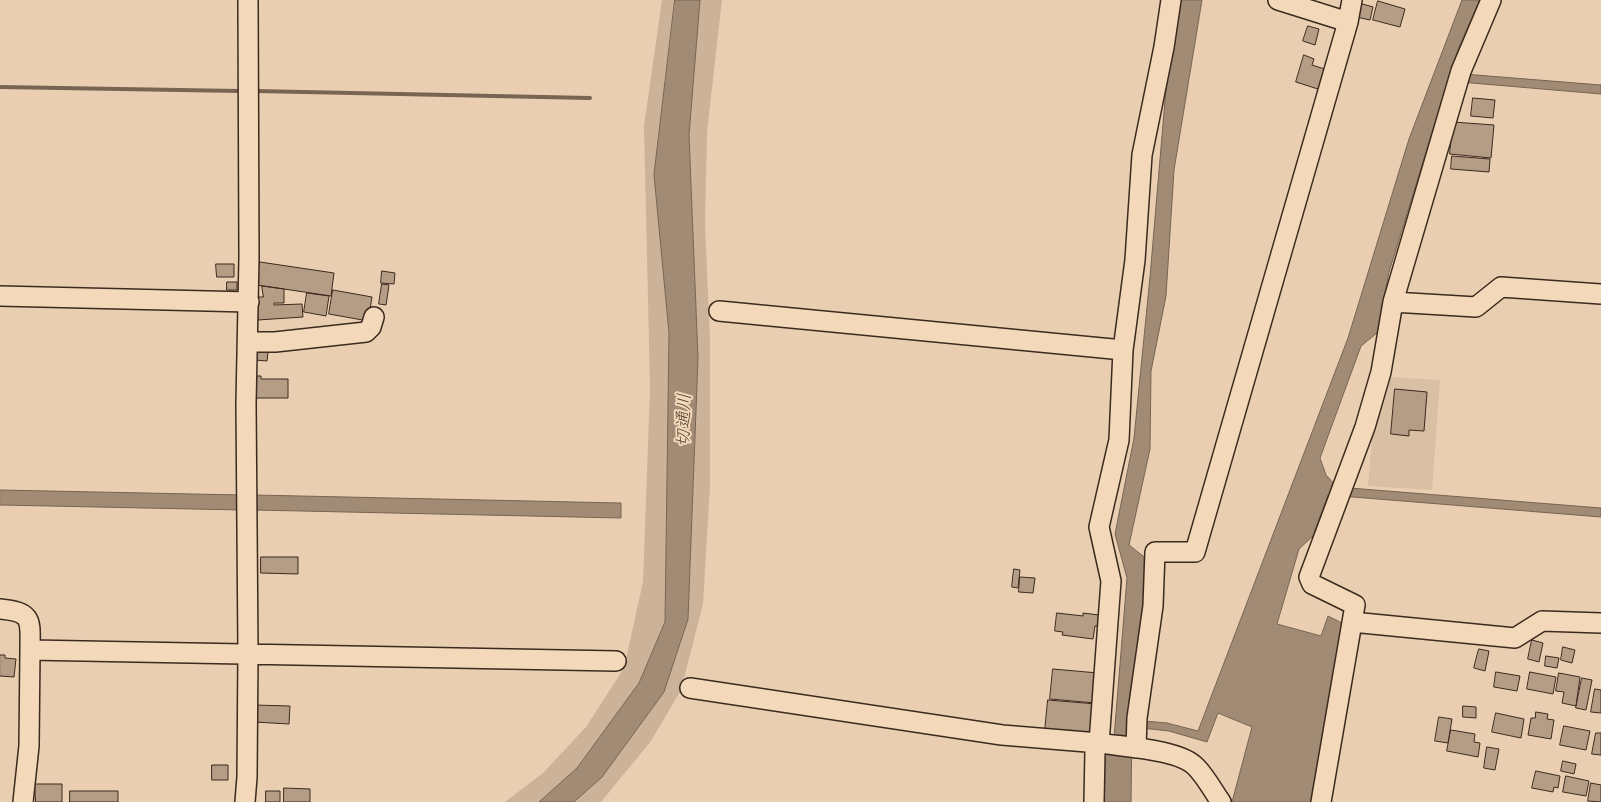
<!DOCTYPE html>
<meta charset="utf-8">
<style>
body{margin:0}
canvas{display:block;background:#e9ceb1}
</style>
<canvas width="1601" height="802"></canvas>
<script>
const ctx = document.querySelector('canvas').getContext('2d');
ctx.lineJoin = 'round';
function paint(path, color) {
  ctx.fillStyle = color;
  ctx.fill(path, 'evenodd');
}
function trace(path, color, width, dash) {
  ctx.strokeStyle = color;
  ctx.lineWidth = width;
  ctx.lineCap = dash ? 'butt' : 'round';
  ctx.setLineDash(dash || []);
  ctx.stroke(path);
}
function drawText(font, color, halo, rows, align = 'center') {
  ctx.font = font + ' "Comic Neue","Klee One",sans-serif';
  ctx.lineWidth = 4;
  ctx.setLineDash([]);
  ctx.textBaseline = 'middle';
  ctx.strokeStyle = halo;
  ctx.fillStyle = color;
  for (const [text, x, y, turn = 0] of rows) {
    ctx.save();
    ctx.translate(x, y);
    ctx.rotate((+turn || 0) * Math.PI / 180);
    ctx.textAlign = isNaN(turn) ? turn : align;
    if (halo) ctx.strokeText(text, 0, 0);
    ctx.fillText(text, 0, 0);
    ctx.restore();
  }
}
paint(new Path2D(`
 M 1388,377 L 1440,380 L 1432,490 L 1368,486 L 1373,423 Z`), '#d9bfa4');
paint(new Path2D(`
 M 662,0 L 675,0 L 654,175 L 669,333 L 665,622 L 639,683 L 577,768 L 539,802 L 505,802 L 543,773 L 586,727 L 624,668 L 643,582 L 650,388 L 644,126 Z
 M 700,0 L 722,0 L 707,132 L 705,225 L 710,340 L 710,485 L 703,604 L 681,690 L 651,741 L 601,802 L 574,802 L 602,777 L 688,619 L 698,358 L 689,135 Z`), '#ccb298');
const water = new Path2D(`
 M 675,0 L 700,0 L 689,135 L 698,358 L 688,619 L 664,692 L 602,777 L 574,802 L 539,802 L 577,768 L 639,683 L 665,622 L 669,333 L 654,175 Z
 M 1181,0 L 1202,0 L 1174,170 L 1166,296 L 1151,371 L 1150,449 L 1129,545 L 1148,560 L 1132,720 L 1167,723 L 1198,731 L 1348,338 L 1409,139 L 1462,0 L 1480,0 L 1458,49 L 1451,73 L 1601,85 L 1601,94 L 1448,81 L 1389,272 L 1377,333 L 1361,346 L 1320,458 L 1326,475 L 1337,487 L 1601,508 L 1601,517 L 1328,495 L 1313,536 L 1299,549 L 1277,624 L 1321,636 L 1328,616 L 1346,625 L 1315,802 L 1232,802 L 1252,727 L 1218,713 L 1207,742 L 1169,731 L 1132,727 L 1131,802 L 1102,802 L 1103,755 L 1112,752 L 1114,738 L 1127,578 L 1115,534 L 1134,438 L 1150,277 L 1167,77 Z
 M 0,490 L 241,495 L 241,510 L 0,505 Z
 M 254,495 L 621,503 L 621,518 L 254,510 Z`);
paint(water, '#a18b74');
trace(water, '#786452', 1);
trace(new Path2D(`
 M 0,87 L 240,91
 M 256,91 L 590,98`), '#786452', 4);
const building = new Path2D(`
 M 1378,1 L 1405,9 L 1400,27 L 1373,20 Z
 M 1359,3 L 1373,7 L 1370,20 L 1356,17 Z
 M 1308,26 L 1319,29 L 1315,45 L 1303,41 Z
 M 1304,55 L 1314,59 L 1312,65 L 1331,71 L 1324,91 L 1296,82 Z
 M 1473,98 L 1495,100 L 1493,118 L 1471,116 Z
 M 1453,122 L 1494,125 L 1491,158 L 1450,154 Z
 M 1452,156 L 1490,159 L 1489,172 L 1451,169 Z
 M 260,262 L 334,273 L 331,296 L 257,285 Z
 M 216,264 L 234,264 L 234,277 L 217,277 Z
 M 382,271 L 395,273 L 394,284 L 381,283 Z
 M 227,282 L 237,282 L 237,290 L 227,290 Z
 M 382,284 L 389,285 L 386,305 L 379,304 Z
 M 262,286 L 284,289 L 284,303 L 274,303 L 274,305 L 302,304 L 303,317 L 258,320 L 256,297 L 263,297 Z
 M 333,290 L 372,297 L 368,321 L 329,314 Z
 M 307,293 L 329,296 L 326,316 L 304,312 Z
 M 256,351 L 268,352 L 267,361 L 255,360 Z
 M 253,376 L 261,376 L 261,379 L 288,379 L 288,398 L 251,398 Z
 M 1395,389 L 1427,392 L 1424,431 L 1409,430 L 1409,436 L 1391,434 Z
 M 261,557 L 298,557 L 298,574 L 261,573 Z
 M 1014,569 L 1020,570 L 1018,588 L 1012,587 Z
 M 1020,577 L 1035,578 L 1033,593 L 1019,592 Z
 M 1057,613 L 1083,616 L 1083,613 L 1099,615 L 1098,626 L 1095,626 L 1093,639 L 1062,635 L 1063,632 L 1055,631 Z
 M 1532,640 L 1543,643 L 1539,662 L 1528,659 Z
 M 1563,647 L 1575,650 L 1572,663 L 1561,660 Z
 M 1479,649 L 1489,651 L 1485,671 L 1474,668 Z
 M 0,655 L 5,655 L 5,658 L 16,659 L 14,677 L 0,676 Z
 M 1546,656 L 1559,658 L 1557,668 L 1545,666 Z
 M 1053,669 L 1098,673 L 1095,703 L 1050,699 Z
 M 1496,672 L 1520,676 L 1517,691 L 1494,687 Z
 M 1530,672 L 1556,677 L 1553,694 L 1527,689 Z
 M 1559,673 L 1580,677 L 1576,706 L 1562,703 L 1564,692 L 1556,691 Z
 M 1582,678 L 1592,680 L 1586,710 L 1576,708 Z
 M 1595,689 L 1601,690 L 1601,713 L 1591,712 Z
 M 1048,700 L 1096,704 L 1093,735 L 1045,731 Z
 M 254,705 L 290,706 L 289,724 L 254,722 Z
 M 1463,706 L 1476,707 L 1476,718 L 1463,717 Z
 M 1536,712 L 1548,714 L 1547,719 L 1554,720 L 1551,739 L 1528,735 L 1531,718 L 1535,718 Z
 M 1496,713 L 1524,719 L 1521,738 L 1492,732 Z
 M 1439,717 L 1452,719 L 1448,743 L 1435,741 Z
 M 1564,726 L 1590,731 L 1586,750 L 1560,745 Z
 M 1451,730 L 1475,734 L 1474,742 L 1480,743 L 1478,757 L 1447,751 Z
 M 1596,733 L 1601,733 L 1601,755 L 1592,754 Z
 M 1487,747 L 1499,749 L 1495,770 L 1484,768 Z
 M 1563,761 L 1576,764 L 1574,774 L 1561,771 Z
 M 212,765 L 228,765 L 228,780 L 212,780 Z
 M 1536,771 L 1560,776 L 1558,788 L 1554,787 L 1553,792 L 1532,788 Z
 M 1566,776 L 1589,781 L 1586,796 L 1563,792 Z
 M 1591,783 L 1601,785 L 1601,802 L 1588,801 Z
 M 35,784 L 62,784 L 62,802 L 36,802 Z
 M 284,788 L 310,789 L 310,802 L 284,802 Z
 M 70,791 L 118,791 L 118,802 L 70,802 Z
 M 266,791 L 280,791 L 280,802 L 266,802 Z`);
paint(building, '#b59d85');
trace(building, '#3b2a1e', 1);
const minor = new Path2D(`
 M 1171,0 L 1164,47 L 1142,155 L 1135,260 L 1123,350 L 1119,440 L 1099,527 L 1111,581 L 1099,743 C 1123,747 1180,749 1196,767 C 1206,777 1213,791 1221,802
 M 1278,0 L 1348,22
 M 0,296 L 249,302
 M 1393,302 L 1476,307 L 1501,287 L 1601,294
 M 719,311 L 1123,350
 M 248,342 L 275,342 L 366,332 L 371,327 L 374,317
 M 0,609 C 34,612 30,621 30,650
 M 1352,622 L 1515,638 L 1542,621 L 1601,623
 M 690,688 L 1002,735 L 1099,743 L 1095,751 L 1094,802
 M 1136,748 L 1137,718 L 1153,606 L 1155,552 L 1195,552 L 1348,22 L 1352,0
 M 23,802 L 29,746 L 30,650 L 616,661
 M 245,802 L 247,777 L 248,653 L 246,403 L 249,257 L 248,0
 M 1321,802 L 1355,605 L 1312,584 L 1309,577 L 1365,427 L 1381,372 L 1393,302 L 1461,71 L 1491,0`);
trace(minor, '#3b2a1e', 22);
trace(minor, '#f4d8ba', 19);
drawText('italic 18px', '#544234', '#f4d8ba', [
 ["切通川",684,420,-88]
]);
</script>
